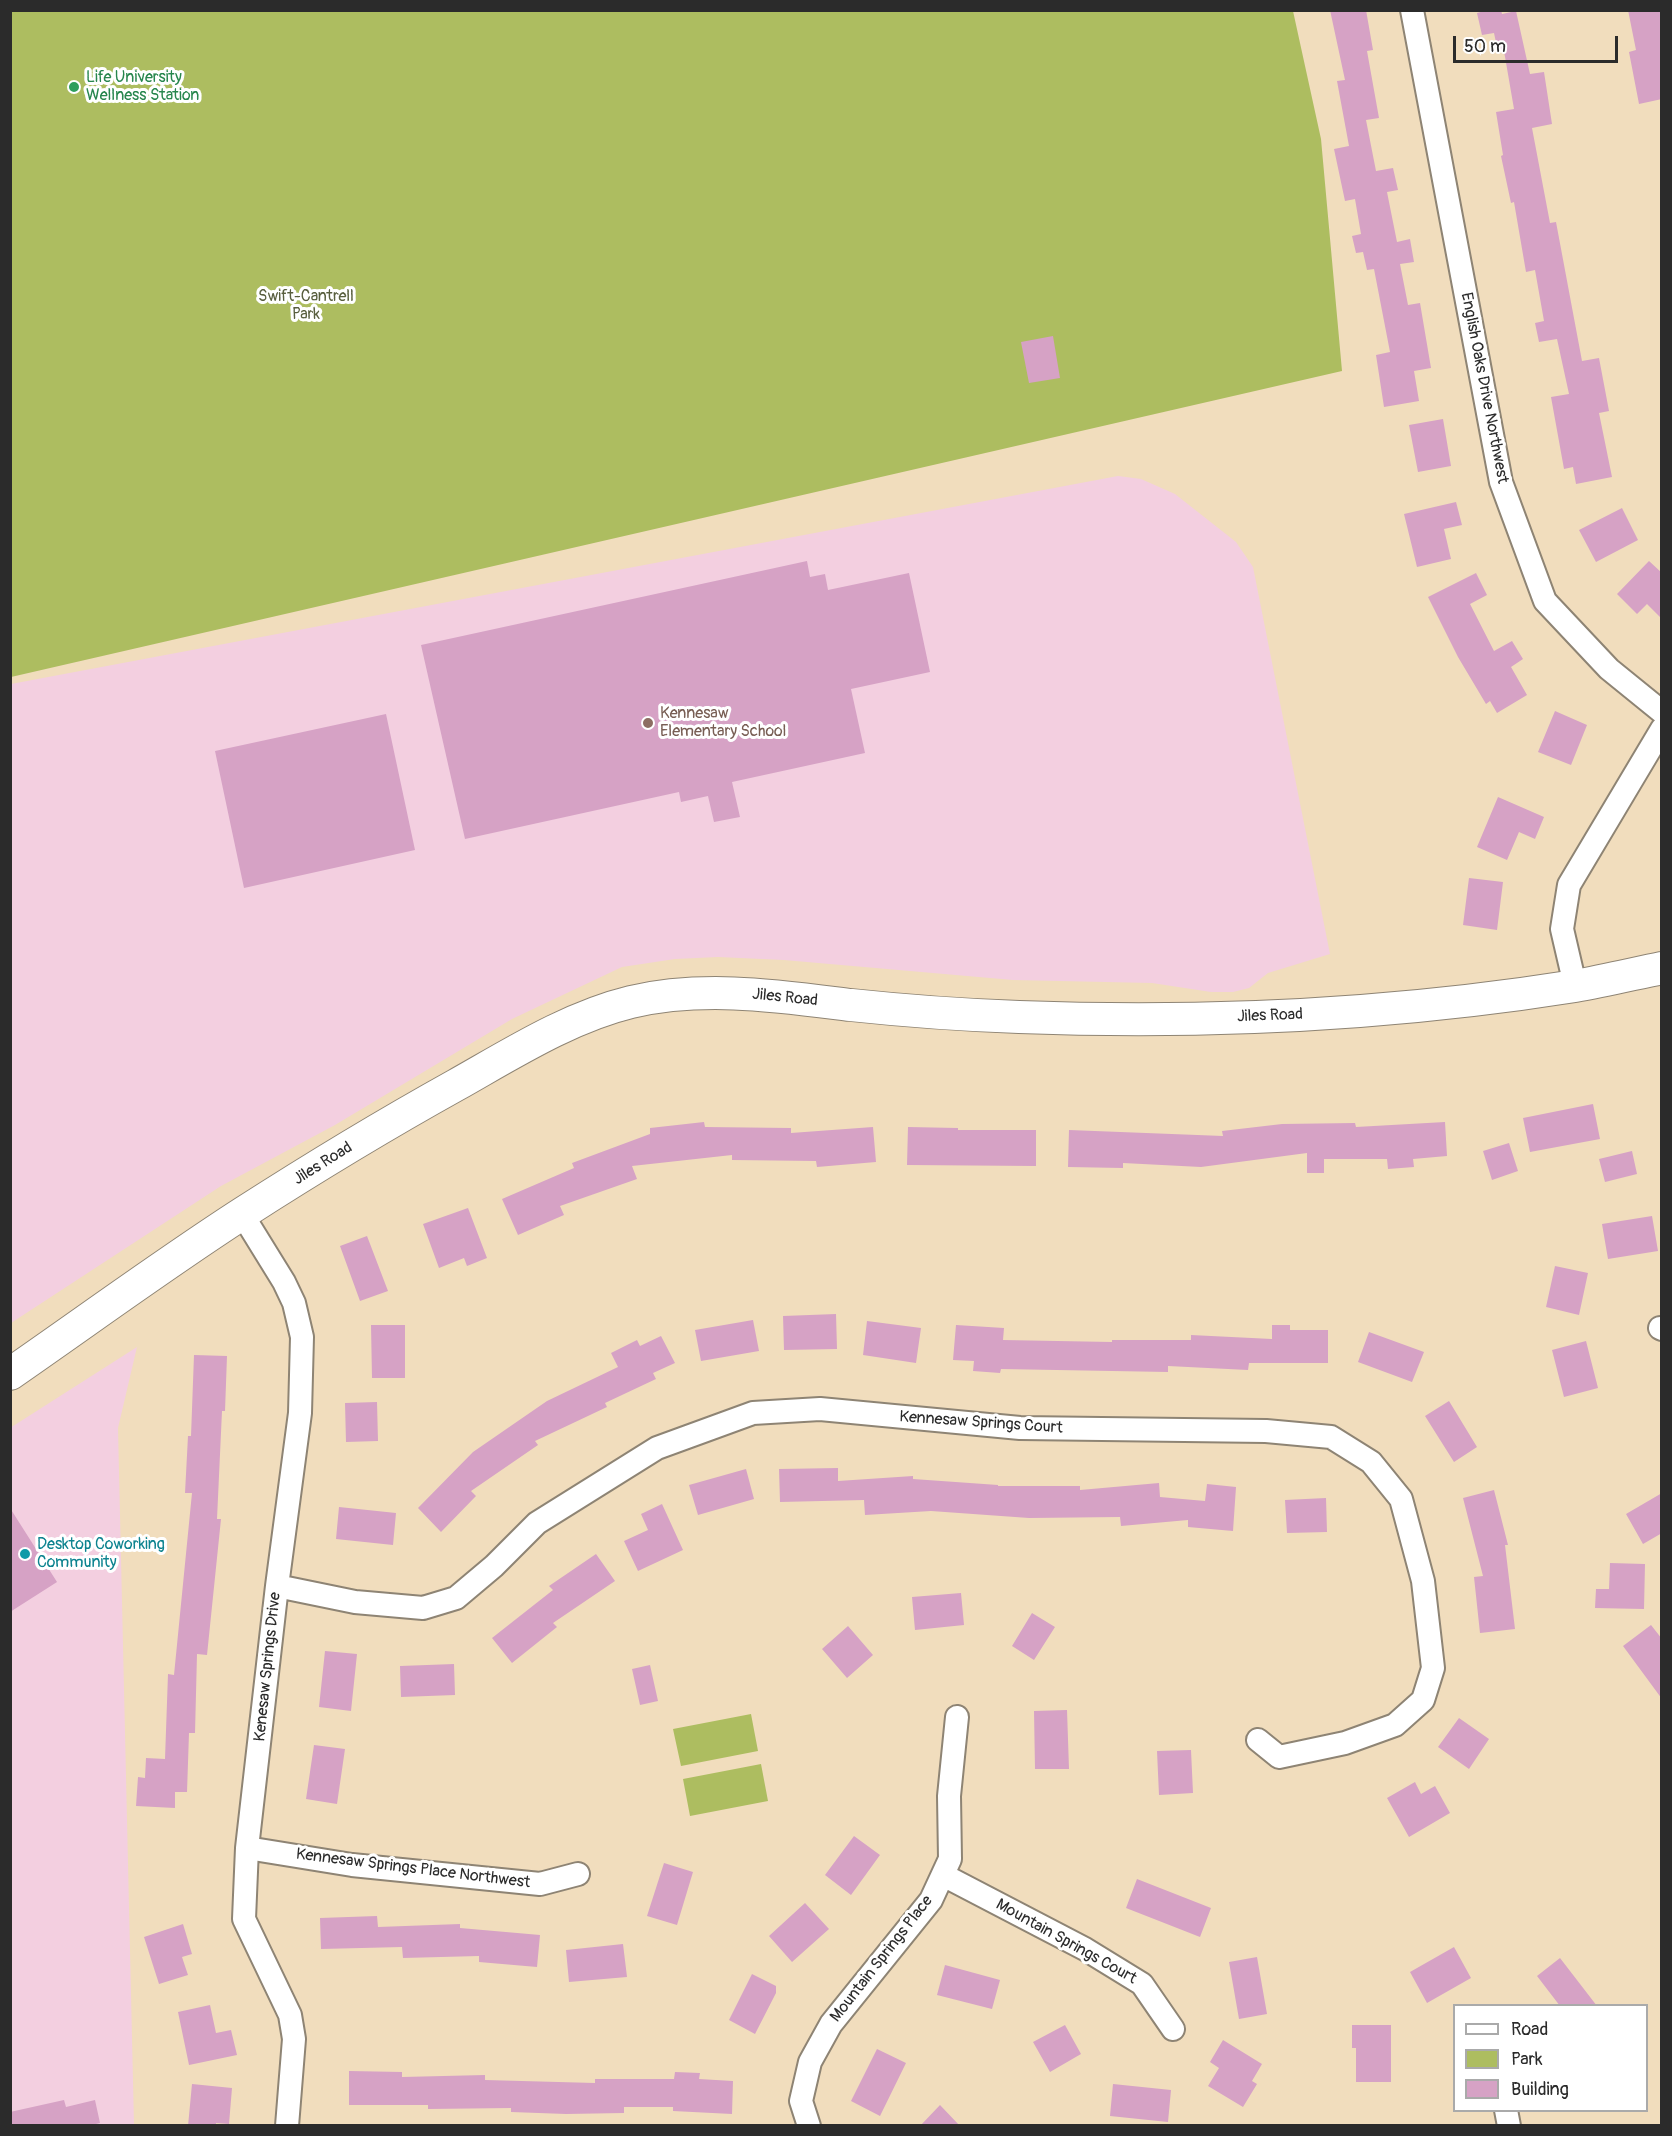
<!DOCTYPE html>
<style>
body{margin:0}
#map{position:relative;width:1672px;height:2136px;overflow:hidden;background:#f1ddbd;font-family:Pangolin,sans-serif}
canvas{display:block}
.frame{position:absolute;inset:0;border:12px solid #2b2b2b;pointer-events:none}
.legend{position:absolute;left:1453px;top:2004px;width:195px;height:108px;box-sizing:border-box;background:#fff;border:2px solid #aaa;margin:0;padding:8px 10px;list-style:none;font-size:18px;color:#2b2b2b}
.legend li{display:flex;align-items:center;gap:12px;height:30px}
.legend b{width:30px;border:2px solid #aaa}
.scale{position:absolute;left:1453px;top:36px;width:165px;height:27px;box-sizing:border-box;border:3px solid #2b2b2b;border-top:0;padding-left:8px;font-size:18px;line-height:21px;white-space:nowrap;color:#2b2b2b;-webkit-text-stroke:4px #fff;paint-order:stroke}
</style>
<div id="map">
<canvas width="1672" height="2136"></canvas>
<div class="frame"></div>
<ul class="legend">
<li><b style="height:8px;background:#fff"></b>Road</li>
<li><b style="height:16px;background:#adbd60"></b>Park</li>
<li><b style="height:16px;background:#d6a2c5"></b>Building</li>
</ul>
<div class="scale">50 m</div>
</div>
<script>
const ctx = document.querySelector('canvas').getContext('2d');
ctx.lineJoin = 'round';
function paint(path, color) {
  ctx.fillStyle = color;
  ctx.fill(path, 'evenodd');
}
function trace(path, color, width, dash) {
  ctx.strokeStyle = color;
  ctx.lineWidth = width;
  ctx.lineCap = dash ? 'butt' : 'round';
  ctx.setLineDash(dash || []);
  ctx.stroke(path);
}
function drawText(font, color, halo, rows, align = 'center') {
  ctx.font = font + ' Pangolin,sans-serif';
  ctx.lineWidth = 6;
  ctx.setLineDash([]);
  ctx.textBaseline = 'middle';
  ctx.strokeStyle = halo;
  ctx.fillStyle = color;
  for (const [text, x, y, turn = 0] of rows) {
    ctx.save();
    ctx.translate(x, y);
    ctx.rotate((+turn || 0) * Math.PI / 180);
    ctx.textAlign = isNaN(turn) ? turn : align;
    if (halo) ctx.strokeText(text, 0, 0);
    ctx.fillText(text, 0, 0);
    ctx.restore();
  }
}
paint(new Path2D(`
 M 1118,476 L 1141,479 L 1175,494 L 1236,542 L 1253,567 L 1330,954 L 1268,973 L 1249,988 L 1233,992 L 1211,992 L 1152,983 L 1013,980 L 784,960 L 718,957 L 675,959 L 622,967 L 512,1019 L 335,1125 L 221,1186 L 11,1323 L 11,684 Z
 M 137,1347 L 118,1428 L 134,2125 L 11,2125 L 10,1428 Z`), '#f3cfe0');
paint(new Path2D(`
 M 10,11 L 1293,11 L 1321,139 L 1342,371 L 11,677 Z
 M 751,1714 L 758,1751 L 681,1766 L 673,1729 Z
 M 761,1764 L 768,1801 L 690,1816 L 683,1779 Z`), '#adbd60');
paint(new Path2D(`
 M 1330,10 L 1366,10 L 1373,50 L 1367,51 L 1379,118 L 1366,120 L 1376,171 L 1393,168 L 1398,190 L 1387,192 L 1397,242 L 1410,239 L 1414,262 L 1400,264 L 1408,305 L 1420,303 L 1431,368 L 1414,371 L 1419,401 L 1384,407 L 1376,355 L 1390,352 L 1374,269 L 1367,270 L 1363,252 L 1356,253 L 1352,236 L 1361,234 L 1355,199 L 1345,201 L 1334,149 L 1349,146 L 1337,81 L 1345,80 Z
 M 1488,10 L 1501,10 L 1502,14 L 1516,11 L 1530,74 L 1544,72 L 1552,124 L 1532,128 L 1550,223 L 1556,222 L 1582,361 L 1599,358 L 1609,411 L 1599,413 L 1612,477 L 1576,484 L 1573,467 L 1564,469 L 1551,397 L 1569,394 L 1557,339 L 1539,342 L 1535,323 L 1544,321 L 1535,270 L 1526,272 L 1514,202 L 1511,203 L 1501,156 L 1503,155 L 1496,112 L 1514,109 L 1504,51 L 1498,52 L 1494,33 L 1482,35 L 1477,13 Z
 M 1628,10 L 1662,10 L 1662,99 L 1639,104 L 1629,52 L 1636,50 Z
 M 1053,336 L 1060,378 L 1029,383 L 1021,342 Z
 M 1443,419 L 1451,466 L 1418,472 L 1409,425 Z
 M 1456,502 L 1462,525 L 1444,529 L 1451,559 L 1417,567 L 1404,514 Z
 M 1622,508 L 1638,540 L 1596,562 L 1579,530 Z
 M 807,561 L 810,577 L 825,574 L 828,590 L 909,573 L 930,672 L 851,689 L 865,753 L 732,782 L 740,817 L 714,822 L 708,796 L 681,802 L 679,792 L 465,839 L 421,645 Z
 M 1649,561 L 1662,573 L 1662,619 L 1647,604 L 1637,614 L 1617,594 Z
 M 1476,573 L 1487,595 L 1470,604 L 1494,651 L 1512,641 L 1523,659 L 1511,667 L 1527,695 L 1497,713 L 1490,701 L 1486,704 L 1458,657 L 1428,597 Z
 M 1555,711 L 1587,725 L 1571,765 L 1538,752 Z
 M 386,714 L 415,850 L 244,888 L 215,751 Z
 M 1498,797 L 1544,817 L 1535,839 L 1519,832 L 1507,860 L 1477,847 Z
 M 1469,878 L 1503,882 L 1497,930 L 1463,925 Z
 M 1593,1104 L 1600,1139 L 1530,1152 L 1523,1118 Z
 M 704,1122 L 705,1127 L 791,1128 L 791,1133 L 873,1127 L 876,1162 L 817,1167 L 816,1161 L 732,1160 L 732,1155 L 632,1166 L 637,1179 L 560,1206 L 564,1215 L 518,1235 L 502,1199 L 574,1168 L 572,1163 L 650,1134 L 650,1128 Z
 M 1445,1122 L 1447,1156 L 1413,1159 L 1414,1167 L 1388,1169 L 1387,1159 L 1324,1159 L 1324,1173 L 1307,1173 L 1307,1153 L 1201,1167 L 1123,1163 L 1123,1168 L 1068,1167 L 1069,1130 L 1223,1136 L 1222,1131 L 1282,1124 L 1355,1123 L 1356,1127 Z
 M 908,1127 L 958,1128 L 958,1130 L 1036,1130 L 1036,1166 L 907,1165 Z
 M 1509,1143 L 1518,1171 L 1492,1180 L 1483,1151 Z
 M 1632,1151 L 1637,1174 L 1605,1182 L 1599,1159 Z
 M 468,1208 L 487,1258 L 467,1266 L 464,1258 L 439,1268 L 423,1224 Z
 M 1652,1216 L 1658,1251 L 1608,1259 L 1602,1224 Z
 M 367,1236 L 388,1291 L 360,1301 L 340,1246 Z
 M 1555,1266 L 1588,1273 L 1579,1315 L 1546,1307 Z
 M 836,1314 L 837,1349 L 784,1350 L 783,1316 Z
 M 753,1320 L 759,1351 L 701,1361 L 695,1330 Z
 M 867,1321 L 921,1328 L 916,1363 L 863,1355 Z
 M 371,1325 L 405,1325 L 405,1378 L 372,1378 Z
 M 956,1325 L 1004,1328 L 1003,1340 L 1112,1342 L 1112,1340 L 1191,1340 L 1191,1335 L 1272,1339 L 1272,1325 L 1290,1325 L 1290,1330 L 1328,1330 L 1328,1363 L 1249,1363 L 1248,1370 L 1168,1366 L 1168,1372 L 1001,1369 L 1000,1373 L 973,1371 L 974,1361 L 953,1360 Z
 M 1369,1332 L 1424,1352 L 1412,1382 L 1358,1362 Z
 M 661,1336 L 675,1363 L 653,1373 L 656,1379 L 605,1403 L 607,1407 L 535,1441 L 538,1445 L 471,1491 L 476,1496 L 441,1532 L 418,1508 L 473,1452 L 547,1401 L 618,1367 L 611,1353 L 637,1340 L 640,1346 Z
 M 1586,1341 L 1598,1388 L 1564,1397 L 1552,1350 Z
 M 194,1355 L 227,1356 L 225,1411 L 222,1411 L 217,1519 L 221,1519 L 207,1655 L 197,1654 L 195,1733 L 189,1733 L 187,1792 L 175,1792 L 175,1808 L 136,1806 L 138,1777 L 145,1778 L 146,1758 L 165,1759 L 168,1674 L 174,1675 L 192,1493 L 185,1493 L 188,1436 L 191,1436 Z
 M 1449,1401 L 1477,1447 L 1454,1462 L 1425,1416 Z
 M 377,1402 L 378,1441 L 346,1442 L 345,1403 Z
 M 838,1468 L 838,1481 L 913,1476 L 913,1479 L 998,1485 L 998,1486 L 1080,1486 L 1080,1490 L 1159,1483 L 1160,1497 L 1205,1501 L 1207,1484 L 1236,1487 L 1233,1531 L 1188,1527 L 1188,1520 L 1121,1526 L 1120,1517 L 1029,1518 L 931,1511 L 865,1515 L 864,1500 L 780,1502 L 779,1469 Z
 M 746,1469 L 754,1499 L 698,1515 L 689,1485 Z
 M 1494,1490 L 1508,1545 L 1505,1545 L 1515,1629 L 1480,1633 L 1474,1577 L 1483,1576 L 1463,1498 Z
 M 1662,1493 L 1662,1533 L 1643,1544 L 1626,1514 Z
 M 1326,1498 L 1327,1532 L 1287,1533 L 1285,1500 Z
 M 662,1504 L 683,1550 L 638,1571 L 624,1541 L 648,1530 L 641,1514 Z
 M 339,1507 L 396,1513 L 393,1545 L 336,1539 Z
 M 10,1508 L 57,1582 L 10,1612 Z
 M 596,1554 L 615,1581 L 553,1623 L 557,1627 L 512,1663 L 492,1638 L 553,1590 L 549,1586 Z
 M 1610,1563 L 1645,1564 L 1644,1609 L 1595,1608 L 1596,1589 L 1609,1589 Z
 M 961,1593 L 964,1625 L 915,1630 L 912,1597 Z
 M 1032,1613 L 1055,1627 L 1034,1660 L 1012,1646 Z
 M 1651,1625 L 1662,1639 L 1662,1699 L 1623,1646 Z
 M 848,1626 L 873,1655 L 847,1678 L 822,1649 Z
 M 325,1651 L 357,1654 L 351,1711 L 319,1707 Z
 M 454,1664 L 455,1695 L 401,1697 L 400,1666 Z
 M 650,1665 L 658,1701 L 640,1705 L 632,1669 Z
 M 1067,1710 L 1069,1769 L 1035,1769 L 1034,1711 Z
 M 1459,1718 L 1489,1739 L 1469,1769 L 1438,1747 Z
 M 314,1745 L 345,1749 L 337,1804 L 306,1799 Z
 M 1191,1750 L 1193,1793 L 1159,1795 L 1157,1751 Z
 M 1415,1782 L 1421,1794 L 1435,1786 L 1450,1813 L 1409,1837 L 1387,1798 Z
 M 854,1836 L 880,1855 L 851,1895 L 825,1875 Z
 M 664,1863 L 693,1872 L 677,1925 L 647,1916 Z
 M 1137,1879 L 1211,1908 L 1200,1937 L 1126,1908 Z
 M 805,1903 L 829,1929 L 792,1962 L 769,1936 Z
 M 377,1916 L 378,1927 L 460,1924 L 460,1928 L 540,1935 L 537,1967 L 479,1962 L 479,1956 L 403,1958 L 402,1947 L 321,1949 L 320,1918 Z
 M 183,1924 L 192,1954 L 182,1957 L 188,1975 L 159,1984 L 144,1937 Z
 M 623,1944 L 627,1977 L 569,1982 L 566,1950 Z
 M 1454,1947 L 1471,1978 L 1427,2003 L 1410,1972 Z
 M 1257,1957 L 1267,2014 L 1239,2019 L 1229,1962 Z
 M 1560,1958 L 1597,2006 L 1560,2006 L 1537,1976 Z
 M 945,1965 L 1000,1980 L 992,2009 L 937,1995 Z
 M 752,1974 L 776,1986 L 776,1993 L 755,2034 L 729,2020 Z
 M 210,2005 L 216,2033 L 231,2030 L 237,2055 L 189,2065 L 178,2012 Z
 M 1065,2025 L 1081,2054 L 1050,2072 L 1033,2042 Z
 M 1352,2025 L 1391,2025 L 1391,2082 L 1356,2082 L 1356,2048 L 1352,2048 Z
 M 1223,2040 L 1262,2064 L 1252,2081 L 1257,2084 L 1243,2107 L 1208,2086 L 1219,2068 L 1210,2062 Z
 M 877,2049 L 906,2063 L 880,2116 L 851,2101 Z
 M 349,2071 L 402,2072 L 402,2077 L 485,2075 L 485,2080 L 595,2083 L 595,2079 L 674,2079 L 675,2072 L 700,2073 L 699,2079 L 733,2081 L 732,2114 L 673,2111 L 673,2107 L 624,2107 L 624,2113 L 566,2114 L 511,2112 L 511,2108 L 428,2109 L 428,2105 L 349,2105 Z
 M 192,2084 L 232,2088 L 229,2124 L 216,2123 L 216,2126 L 188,2126 Z
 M 1113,2084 L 1171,2090 L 1168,2122 L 1110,2116 Z
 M 64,2100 L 66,2107 L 95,2100 L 100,2123 L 88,2126 L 10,2126 L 10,2112 Z
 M 940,2105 L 960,2126 L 920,2126 Z`), '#d6a2c5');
const street = new Path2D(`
 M 1412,10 L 1501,482 L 1545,601 L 1609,669 L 1662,712
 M 1575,985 L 1562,929 L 1569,885 L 1662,729
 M 242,1214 L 284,1282 L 294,1303 L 302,1337 L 300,1413 L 277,1586 L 247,1848 L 244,1919 L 290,2015 L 294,2039 L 287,2126
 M 1660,1328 L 1662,1329
 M 277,1586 L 355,1602 L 423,1608 L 456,1598 L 494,1566 L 537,1523 L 657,1448 L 753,1413 L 820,1409 L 1020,1428 L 1266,1431 L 1331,1437 L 1371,1462 L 1401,1499 L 1423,1581 L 1433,1668 L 1423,1700 L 1395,1725 L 1345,1743 L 1279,1757 L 1258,1740
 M 247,1848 L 352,1865 L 540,1884 L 578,1874
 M 943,1875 L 1085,1949 L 1142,1984 L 1173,2029
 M 1506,2110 L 1509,2126
 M 809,2126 L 801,2101 L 810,2062 L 831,2024 L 931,1900 L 950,1859 L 949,1796 L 957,1717`);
const secondary = new Path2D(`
 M 10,1374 C 88,1320 164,1264 243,1213 C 313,1168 384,1125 456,1085 C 511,1054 569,1017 631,1002 C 704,985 778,996 851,1005 C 907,1011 963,1015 1019,1017 C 1204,1024 1392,1015 1575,986 C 1604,981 1633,974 1662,968`);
trace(street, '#8e8474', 26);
trace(secondary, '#8e8474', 34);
trace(street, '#fff', 22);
trace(secondary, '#fff', 32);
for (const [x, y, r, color] of [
 [74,87,6,"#2e9e5b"],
 [648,723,6,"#8d6e63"],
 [25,1554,6,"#0f9aa8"]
]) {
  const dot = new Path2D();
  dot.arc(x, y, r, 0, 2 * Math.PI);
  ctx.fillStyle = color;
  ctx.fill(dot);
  trace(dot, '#fff', 2);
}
drawText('16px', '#27864d', '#fff', [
 ["Life University",86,78],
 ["Wellness Station",86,96]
], 'left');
drawText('16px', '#585e3e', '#fff', [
 ["Swift-Cantrell",306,297],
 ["Park",306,315]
]);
drawText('16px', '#2b2b2b', '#fff', [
 ["English Oaks Drive Northwest",1484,388,79],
 ["Jiles Road",785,998,6],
 ["Jiles Road",1270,1016,-2],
 ["Jiles Road",323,1164,-32],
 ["Kennesaw Springs Court",981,1423,4],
 ["Kenesaw Springs Drive",268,1667,-84],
 ["Kennesaw Springs Place Northwest",413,1869,7],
 ["Mountain Springs Court",1066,1942,29],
 ["Mountain Springs Place",882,1959,-52]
]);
drawText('16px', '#785e54', '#fff', [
 ["Kennesaw",660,714],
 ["Elementary School",660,732]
], 'left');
drawText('16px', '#0d838f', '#fff', [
 ["Desktop Coworking",37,1545],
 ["Community",37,1563]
], 'left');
</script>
